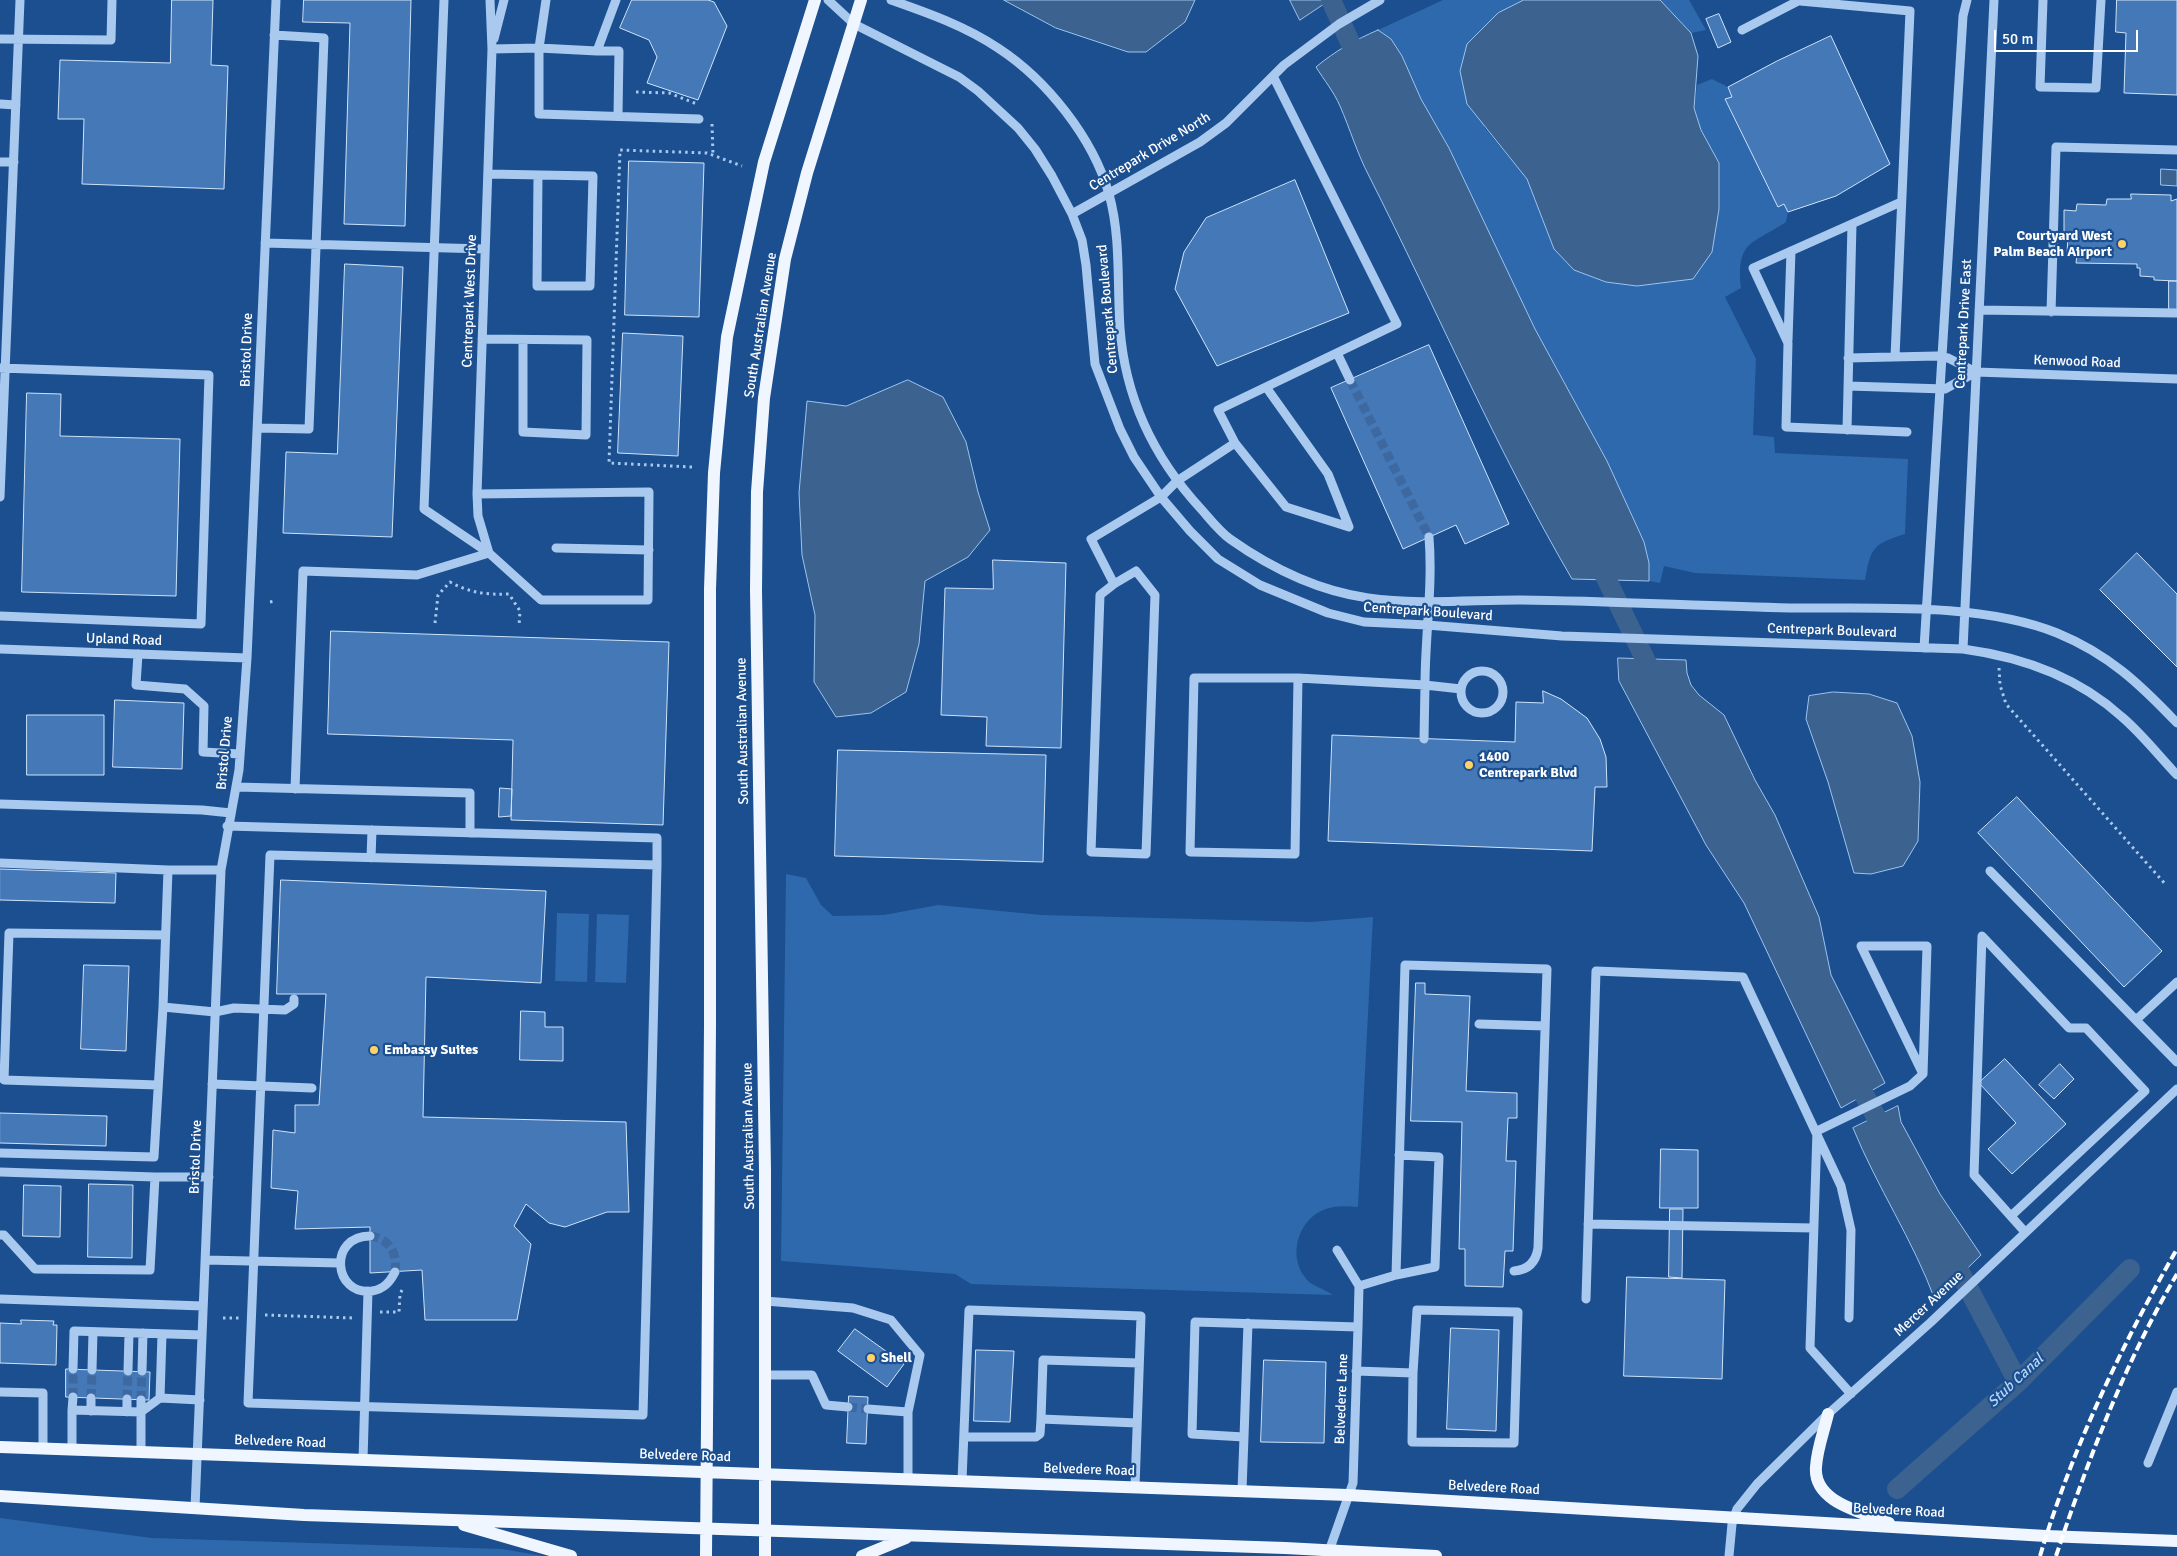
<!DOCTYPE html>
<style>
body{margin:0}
#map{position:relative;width:2177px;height:1556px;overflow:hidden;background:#1b4f8f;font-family:Signika,sans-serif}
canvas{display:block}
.scale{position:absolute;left:1994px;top:30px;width:144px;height:22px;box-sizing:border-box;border:2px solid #fff;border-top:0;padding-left:6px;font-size:15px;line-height:18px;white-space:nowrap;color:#fff;-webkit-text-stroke:4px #1b4f8f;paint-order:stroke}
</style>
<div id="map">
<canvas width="2177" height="1556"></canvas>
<div class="scale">50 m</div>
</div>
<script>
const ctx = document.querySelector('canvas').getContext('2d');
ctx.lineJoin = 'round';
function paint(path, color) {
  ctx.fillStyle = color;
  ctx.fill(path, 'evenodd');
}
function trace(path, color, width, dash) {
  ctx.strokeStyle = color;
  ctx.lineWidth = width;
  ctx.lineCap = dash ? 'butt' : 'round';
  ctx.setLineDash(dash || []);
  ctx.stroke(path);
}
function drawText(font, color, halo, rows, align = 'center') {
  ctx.font = font + ' Signika,sans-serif';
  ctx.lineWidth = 4.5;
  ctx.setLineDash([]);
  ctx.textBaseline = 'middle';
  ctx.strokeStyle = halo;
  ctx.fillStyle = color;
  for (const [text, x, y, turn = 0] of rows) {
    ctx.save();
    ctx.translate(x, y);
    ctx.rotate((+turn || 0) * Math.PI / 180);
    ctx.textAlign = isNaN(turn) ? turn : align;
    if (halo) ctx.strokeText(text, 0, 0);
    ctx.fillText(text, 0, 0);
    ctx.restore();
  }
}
paint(new Path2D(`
 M 1443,0 L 1524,0 L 1498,13 L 1484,127 L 1527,179 L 1554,249 L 1693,279 L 1712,252 L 1719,209 L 1719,163 L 1701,130 L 1694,108 L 1697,85 L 1712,79 L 1728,87 L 1732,97 L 1725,100 L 1778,207 L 1784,204 L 1788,212 L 1786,222 C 1753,244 1736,240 1741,288 L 1725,297 L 1756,359 L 1753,435 L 1774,437 L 1775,453 L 1908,459 L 1905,534 C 1873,544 1871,547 1865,580 L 1695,573 L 1664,566 L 1660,583 L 1649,581 L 1649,563 L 1644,542 L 1607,461 L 1535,329 L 1449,148 L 1421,99 L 1402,57 L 1391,39 L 1378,30 Z
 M 1660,0 L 1689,0 L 1706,30 L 1691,33 Z
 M 786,874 L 806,878 L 821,905 L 833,916 L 884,915 L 938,905 L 1042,915 L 1311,922 L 1373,917 L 1358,1207 C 1347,1206 1334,1205 1323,1210 C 1299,1220 1288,1254 1304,1276 C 1311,1287 1324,1288 1333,1295 L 971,1284 L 955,1274 L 781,1261 Z
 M 557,913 L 589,914 L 587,982 L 555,981 Z
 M 597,914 L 629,915 L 626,983 L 595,982 Z
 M 0,1518 L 152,1538 L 502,1549 L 543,1556 L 0,1556 Z`), '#2e69ad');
const water = new Path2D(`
 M 1004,0 L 1195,0 L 1185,22 L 1146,52 L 1128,52 L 1056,28 Z
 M 1290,0 L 1330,0 L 1300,20 Z
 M 1524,0 L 1660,0 L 1691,33 L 1698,56 L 1694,108 L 1701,130 L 1719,163 L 1719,209 L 1712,252 L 1693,279 L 1637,286 L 1606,282 L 1574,270 L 1554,249 L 1527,179 L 1467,104 L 1460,71 L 1467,44 L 1498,13 Z
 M 1378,30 L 1391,39 L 1402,56 L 1421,99 L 1449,148 L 1535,329 L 1607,461 L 1644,542 L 1649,563 L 1649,581 L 1572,579 C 1496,449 1437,310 1369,176 C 1357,153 1350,129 1340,106 C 1334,92 1324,80 1316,67 C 1335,51 1355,40 1378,30 Z
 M 2161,169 L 2177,170 L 2177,186 L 2161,185 Z
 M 908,380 L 943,397 L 966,442 L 978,492 L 990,530 L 968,557 L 925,581 L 919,644 L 906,692 L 871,713 L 836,717 L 814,682 L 815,615 L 802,555 L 799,493 L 807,401 L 846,406 Z
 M 1618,658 L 1686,660 L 1687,673 L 1691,685 L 1699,695 L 1724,715 L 1755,780 L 1775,815 L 1819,917 L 1831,975 L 1885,1083 L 1841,1108 L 1744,903 L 1706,845 L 1619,681 Z
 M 1833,692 L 1869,694 L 1897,703 L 1912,736 L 1920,782 L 1918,841 L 1903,866 L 1871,874 L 1854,873 L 1828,782 L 1806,719 L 1809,696 Z
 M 1898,1106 L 1901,1122 L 1940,1194 L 1981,1255 L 1935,1300 C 1913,1240 1877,1187 1853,1128 Z`);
paint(water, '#3c6290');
trace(water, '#9cc4f0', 1);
trace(new Path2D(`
 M 1331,0 L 1361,67
 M 1595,555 L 1656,682
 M 1852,1072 L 1889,1141
 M 1948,1250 L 2018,1382
 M 1897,1489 L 2018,1382 L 2130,1269`), '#3c6290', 20);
const building = new Path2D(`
 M 172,0 L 213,0 L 211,65 L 228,66 L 224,189 L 82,184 L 84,119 L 58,119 L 60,60 L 170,63 Z
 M 304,0 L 411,0 L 405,226 L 344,224 L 350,23 L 303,22 Z
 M 632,0 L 708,0 L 714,2 L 727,26 L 698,100 L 647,83 L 657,57 L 649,40 L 620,28 Z
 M 2117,0 L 2177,0 L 2177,95 L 2124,93 L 2126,33 L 2116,32 Z
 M 1719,14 L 1731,42 L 1718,48 L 1706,19 Z
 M 1831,36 L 1890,164 L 1836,196 L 1788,212 L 1784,204 L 1778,207 L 1725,99 L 1732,97 L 1728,87 L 1777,61 Z
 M 629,161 L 704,163 L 699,317 L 625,315 Z
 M 1295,180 L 1349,313 L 1217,366 L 1175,289 L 1184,252 L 1206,218 Z
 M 2131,194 L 2171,195 L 2171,201 L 2177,199 L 2177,281 L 2154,280 L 2154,277 L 2140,276 L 2140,268 L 2137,268 L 2137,264 L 2076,263 L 2077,255 L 2067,255 L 2068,233 L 2064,233 L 2064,210 L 2076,211 L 2077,204 L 2106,205 L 2107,199 L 2131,199 Z
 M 345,264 L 403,267 L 392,537 L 283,533 L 286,452 L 337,454 Z
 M 2169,281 L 2177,281 L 2177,311 L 2169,310 Z
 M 623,333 L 683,336 L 678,456 L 618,453 Z
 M 1429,345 L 1509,524 L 1465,544 L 1456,525 L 1403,549 L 1331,388 Z
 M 27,393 L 61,394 L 60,436 L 180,439 L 176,596 L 22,592 Z
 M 2137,553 L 2177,594 L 2177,667 L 2100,590 Z
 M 993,560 L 1066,563 L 1061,748 L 986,746 L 987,717 L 941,715 L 945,588 L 993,589 Z
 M 331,631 L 669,642 L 663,825 L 511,820 L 513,740 L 328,734 Z
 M 1543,691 L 1561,699 L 1587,718 L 1600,739 L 1606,757 L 1607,787 L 1595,787 L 1592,851 L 1328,841 L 1332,735 L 1515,742 L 1516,702 L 1543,703 Z
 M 115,700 L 184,703 L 182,769 L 113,767 Z
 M 27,715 L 104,715 L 104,775 L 27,775 Z
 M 838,750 L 1046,755 L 1043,862 L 835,856 Z
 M 500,788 L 512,789 L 511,816 L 499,817 Z
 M 2017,797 L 2162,951 L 2124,987 L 1978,833 Z
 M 0,869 L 116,873 L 115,903 L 0,900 Z
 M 281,880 L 546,891 L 541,983 L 426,977 L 423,1117 L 626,1122 L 629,1212 L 607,1212 L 565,1227 L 549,1223 L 526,1204 L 514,1226 L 531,1244 L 517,1320 L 425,1320 L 422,1270 L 370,1273 L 370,1227 L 295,1229 L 298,1191 L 271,1188 L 273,1130 L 295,1133 L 295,1105 L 319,1105 L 326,994 L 277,994 Z
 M 84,965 L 129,966 L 126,1051 L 81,1049 Z
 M 1416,983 L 1425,983 L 1425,994 L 1470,996 L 1466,1091 L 1517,1093 L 1517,1118 L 1508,1118 L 1506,1161 L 1516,1161 L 1513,1251 L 1505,1251 L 1503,1287 L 1465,1286 L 1465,1249 L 1459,1249 L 1462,1122 L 1411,1121 Z
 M 521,1011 L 545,1012 L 545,1027 L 563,1027 L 563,1061 L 520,1060 Z
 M 2005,1059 L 2066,1124 L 2012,1174 L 1988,1149 L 2016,1123 L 1979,1083 Z
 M 2060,1064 L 2074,1079 L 2054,1099 L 2039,1085 Z
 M 0,1113 L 107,1116 L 106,1146 L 0,1143 Z
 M 1661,1149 L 1698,1150 L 1698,1208 L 1660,1208 Z
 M 89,1184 L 133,1185 L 132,1258 L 88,1257 Z
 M 24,1185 L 61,1186 L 60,1237 L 23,1236 Z
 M 1670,1209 L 1683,1209 L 1682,1278 L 1669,1277 Z
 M 1627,1277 L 1725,1280 L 1722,1379 L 1624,1376 Z
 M 21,1320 L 54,1321 L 53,1325 L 57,1325 L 56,1365 L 0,1363 L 0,1323 L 21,1324 Z
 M 1451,1328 L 1499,1330 L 1496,1431 L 1447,1429 Z
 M 855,1329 L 904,1364 L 887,1387 L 838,1351 Z
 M 976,1350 L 1014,1351 L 1010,1422 L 974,1421 Z
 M 1264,1360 L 1326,1362 L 1324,1443 L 1261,1442 Z
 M 66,1369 L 150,1372 L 149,1400 L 66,1397 Z
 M 849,1396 L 868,1397 L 866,1444 L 847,1443 Z`);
paint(building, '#4478b7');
trace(building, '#cfe3fa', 1);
trace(new Path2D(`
 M 1350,380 L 1429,537
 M 370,1236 C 389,1238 398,1253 395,1272
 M 73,1397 L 73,1369
 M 91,1398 L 92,1370
 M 127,1399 L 128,1371
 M 141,1400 L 142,1371
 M 848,1407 L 868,1409`), '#3d69a0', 9, [9, 4.5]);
trace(new Path2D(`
 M 636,92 L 669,93 L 697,104
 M 712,124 L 713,155
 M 692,467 L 609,463 L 620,150 L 707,153 L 742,166
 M 270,602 L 275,601
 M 435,623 L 438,595 L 450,582 C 470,593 487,595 509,594 L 520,611 L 519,626
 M 1999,668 L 2000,685 L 2006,704 L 2166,885
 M 380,1312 L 399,1312 L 400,1294 L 403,1288
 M 265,1315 L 354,1318
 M 223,1318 L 239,1318`), '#a9c9ee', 3, [2.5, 4]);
trace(new Path2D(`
 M 444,0 L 424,509 L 489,553 L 541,600 L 648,600 L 649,492 L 477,494
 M 546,0 L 539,48 L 539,114 L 699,119
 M 828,0 L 854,24 L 959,77 L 978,91 L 1018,128 L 1035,149 L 1052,176 L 1072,214 L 1082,240 L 1086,265 L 1095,364 L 1120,429 L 1134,457 L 1161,497 L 1190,531 L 1218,559 L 1260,585 L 1328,613 L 1364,622 L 1427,625 L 1562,636 L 1963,649 C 2022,657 2077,676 2122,717 C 2142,734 2159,756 2177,775
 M 891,0 C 928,13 965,26 998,48 C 1047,80 1093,138 1109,194 C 1121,237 1117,283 1120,328 C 1125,397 1154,458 1201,509 C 1210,519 1219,531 1230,539 C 1271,568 1319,591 1368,598 C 1418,605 1470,600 1520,600 C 1610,601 1700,606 1790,608 C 1874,609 1979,602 2057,633 C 2108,654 2139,683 2177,723
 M 2043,0 L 2040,87 L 2096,88 L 2101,0
 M 1800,1 L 1910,11 L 1895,357
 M 1742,30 L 1800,0
 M 0,39 L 111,40 L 112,0
 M 494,39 L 504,0
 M 492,49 L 539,48 L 597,51 L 616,0
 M 597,51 L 619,51 L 618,116
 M 0,104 L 16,105
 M 0,162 L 14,162
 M 488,174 L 593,176 L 590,286 L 537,286 L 538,175
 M 1901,202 L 1753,268 L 1788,343 L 1786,427 L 1907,432
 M 1072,214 L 1200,142 L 1226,123 L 1284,65 L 1339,24 L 1380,0
 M 265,243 L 485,249
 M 1979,310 L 2177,313
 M 2051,312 L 2056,147 L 2177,150
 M 482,339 L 587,340 L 586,435 L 523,432 L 523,340
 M 1788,340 L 1791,251
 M 1337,353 L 1350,380
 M 1848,358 L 1937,356 L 1948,358 L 1976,372 L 2177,379
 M 0,368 L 209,375 L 201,624 L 0,616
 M 1848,386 L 1945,389 L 1976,372
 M 257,428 L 309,429 L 324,38 L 274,35
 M 1847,430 L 1852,224
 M 1235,443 L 1286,507 L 1349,527 L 1328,474 L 1266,387
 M 0,497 L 20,0
 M 556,548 L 649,550
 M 489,553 L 478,516 L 477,494 L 492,49 L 490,0
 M 1114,584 L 1136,571 L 1155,595 L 1146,854 L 1091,852 L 1100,595 L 1114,584 L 1091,539 L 1161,497 L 1177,481 L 1235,443 L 1218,410 L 1397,324 L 1273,76
 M 1924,648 L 1963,16 L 1967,0
 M 0,649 L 247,658
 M 1963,649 L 1994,0
 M 138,654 L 136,685 L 185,689 L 204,706 L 203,752 L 240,754
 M1461 692a21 21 0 1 1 42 0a21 21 0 1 1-42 0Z
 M 1298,678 L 1295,854 L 1190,852 L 1194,678 L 1298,678 L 1425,685 C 1425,636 1433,587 1429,537
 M 1424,739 L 1425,685 L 1461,689
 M 236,787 L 470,793 L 470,833
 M 295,789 L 303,571 L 417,575 L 489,553
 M 0,804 L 202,810 L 231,813
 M 227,826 L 657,838 L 657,865 L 652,1077 L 643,1415 L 248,1403 L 270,855 L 657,865
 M 371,858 L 372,830
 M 0,863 L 168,870 L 163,1007 L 154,1157 L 0,1153
 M 168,870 L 221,870
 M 1990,871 L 2177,1062
 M 163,1007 L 215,1012 L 234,1008 L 285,1010 L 294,1004 L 294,999
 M 2136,1020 L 2177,982
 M 1479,1024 L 1545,1026
 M 212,1084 L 312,1088
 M 158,1085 L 4,1080 L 9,933 L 165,935
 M 0,1172 L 155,1177
 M 2011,1216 L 2145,1091 L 2086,1028 L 2069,1028 L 1982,936 L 1974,1175 L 2025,1232
 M 1588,1224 L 1814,1228
 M 0,1235 L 4,1235 L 35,1269 L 150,1270 L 155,1177 L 209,1177
 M 370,1236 C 328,1236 333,1296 372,1291 C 384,1289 390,1282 395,1272
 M 205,1260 L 340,1263
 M 1396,1275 L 1405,965 L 1547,969 L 1538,1248 C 1536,1262 1528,1270 1514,1271
 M 1359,1286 L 1396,1275 L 1435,1267 L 1439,1157 L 1399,1155
 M 0,1299 L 203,1306
 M 1586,1299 L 1596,971 L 1743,977 L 1841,1186 L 1851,1230 L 1849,1318
 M 765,1301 L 853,1308 L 891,1320 L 920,1355 L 908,1412
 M 1248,1323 L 1244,1437 L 1192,1434 L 1195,1322 L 1358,1327
 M 73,1369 L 74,1331 L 202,1335
 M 92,1370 L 93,1332
 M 128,1371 L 129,1333
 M 142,1371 L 143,1333
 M 1356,1371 L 1413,1373 L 1412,1442 L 1514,1443 L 1518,1312 L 1417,1310 L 1413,1373
 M 765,1375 L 812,1375 L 826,1405 L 848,1407
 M 0,1392 L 43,1393 L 43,1449
 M 1851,1394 L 1810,1348 L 1817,1131 L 1910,1086 L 1923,1074 L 1927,946 L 1861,946 L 1923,1074
 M 160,1398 L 200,1400
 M 868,1409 L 908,1412 L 908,1478
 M 72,1410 L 73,1397
 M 91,1411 L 91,1398
 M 127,1412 L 127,1399
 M 1137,1423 L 1041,1419 L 1043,1360 L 1139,1363
 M 964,1437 L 1036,1437 L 1040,1434 L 1041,1419
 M 72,1450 L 72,1410 L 141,1412 L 160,1398 L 162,1334
 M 141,1452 L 141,1400
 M 363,1460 L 368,1291
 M 2148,1463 L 2177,1392
 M 962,1480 L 969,1310 L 1141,1316 L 1135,1487
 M 1242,1490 L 1244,1437
 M 195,1508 L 221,870 L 239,770 L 247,658 L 276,0
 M 1328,1554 L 1353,1483 L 1358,1327 L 1359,1286 L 1337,1250
 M 1729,1556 L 1732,1524 L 1737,1509 L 1757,1484 L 1828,1414 L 1931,1322 L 2177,1089`), '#a9c9ee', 9);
trace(new Path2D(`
 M 1828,1414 C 1824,1431 1817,1449 1816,1467 C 1813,1503 1863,1512 1889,1523
 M 0,1447 L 1348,1495 L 2046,1536 L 2177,1541
 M 0,1496 L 304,1515 L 1285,1548 L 1436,1556
 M 464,1525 L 571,1556
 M 706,1556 L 710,1025 L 710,589 L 714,473 L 727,337 L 746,247 L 764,162 L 815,0
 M 765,1556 L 765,1170 L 756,590 L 757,492 L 764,398 L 785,259 L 807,173 L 861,0
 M 862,1556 L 906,1538`), '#f0f6ff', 12);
trace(new Path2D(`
 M 2040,1556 C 2072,1449 2121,1346 2177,1249
 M 2056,1556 C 2088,1460 2125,1362 2177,1274`), '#fff', 4, [9, 4]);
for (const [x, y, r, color] of [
 [2122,244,5,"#ffd166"],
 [1469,765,5,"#ffd166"],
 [374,1050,5,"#ffd166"],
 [871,1358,5,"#ffd166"]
]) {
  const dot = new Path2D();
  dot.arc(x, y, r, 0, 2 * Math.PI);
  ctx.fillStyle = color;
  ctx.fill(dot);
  trace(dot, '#1b4f8f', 2);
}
drawText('14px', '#fff', '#1b4f8f', [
 ["Centrepark Drive North",1150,152,-31],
 ["Centrepark West Drive",470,301,-88],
 ["Centrepark Boulevard",1108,309,-95],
 ["Centrepark Drive East",1964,324,-87],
 ["South Australian Avenue",761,325,-81],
 ["Bristol Drive",247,350,-88],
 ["Kenwood Road",2077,362,2],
 ["Centrepark Boulevard",1428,612,4],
 ["Centrepark Boulevard",1832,631,2],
 ["Upland Road",124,640,2],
 ["South Australian Avenue",743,731,-91],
 ["Bristol Drive",225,753,-85],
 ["South Australian Avenue",749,1136,-91],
 ["Bristol Drive",196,1157,-88],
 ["Mercer Avenue",1929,1304,-43],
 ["Belvedere Lane",1342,1399,-88],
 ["Belvedere Road",280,1442,2],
 ["Belvedere Road",685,1456,2],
 ["Belvedere Road",1089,1470,2],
 ["Belvedere Road",1494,1488,3],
 ["Belvedere Road",1899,1511,3]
]);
drawText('bold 14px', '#fff', '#1b4f8f', [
 ["Courtyard West",2112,236,"right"],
 ["Palm Beach Airport",2112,252,"right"],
 ["1400",1479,757],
 ["Centrepark Blvd",1479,773],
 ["Embassy Suites",384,1050],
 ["Shell",881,1358]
], 'left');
drawText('italic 15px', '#b5d3f5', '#1b4f8f', [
 ["Stub Canal",2016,1381,-43]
]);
</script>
